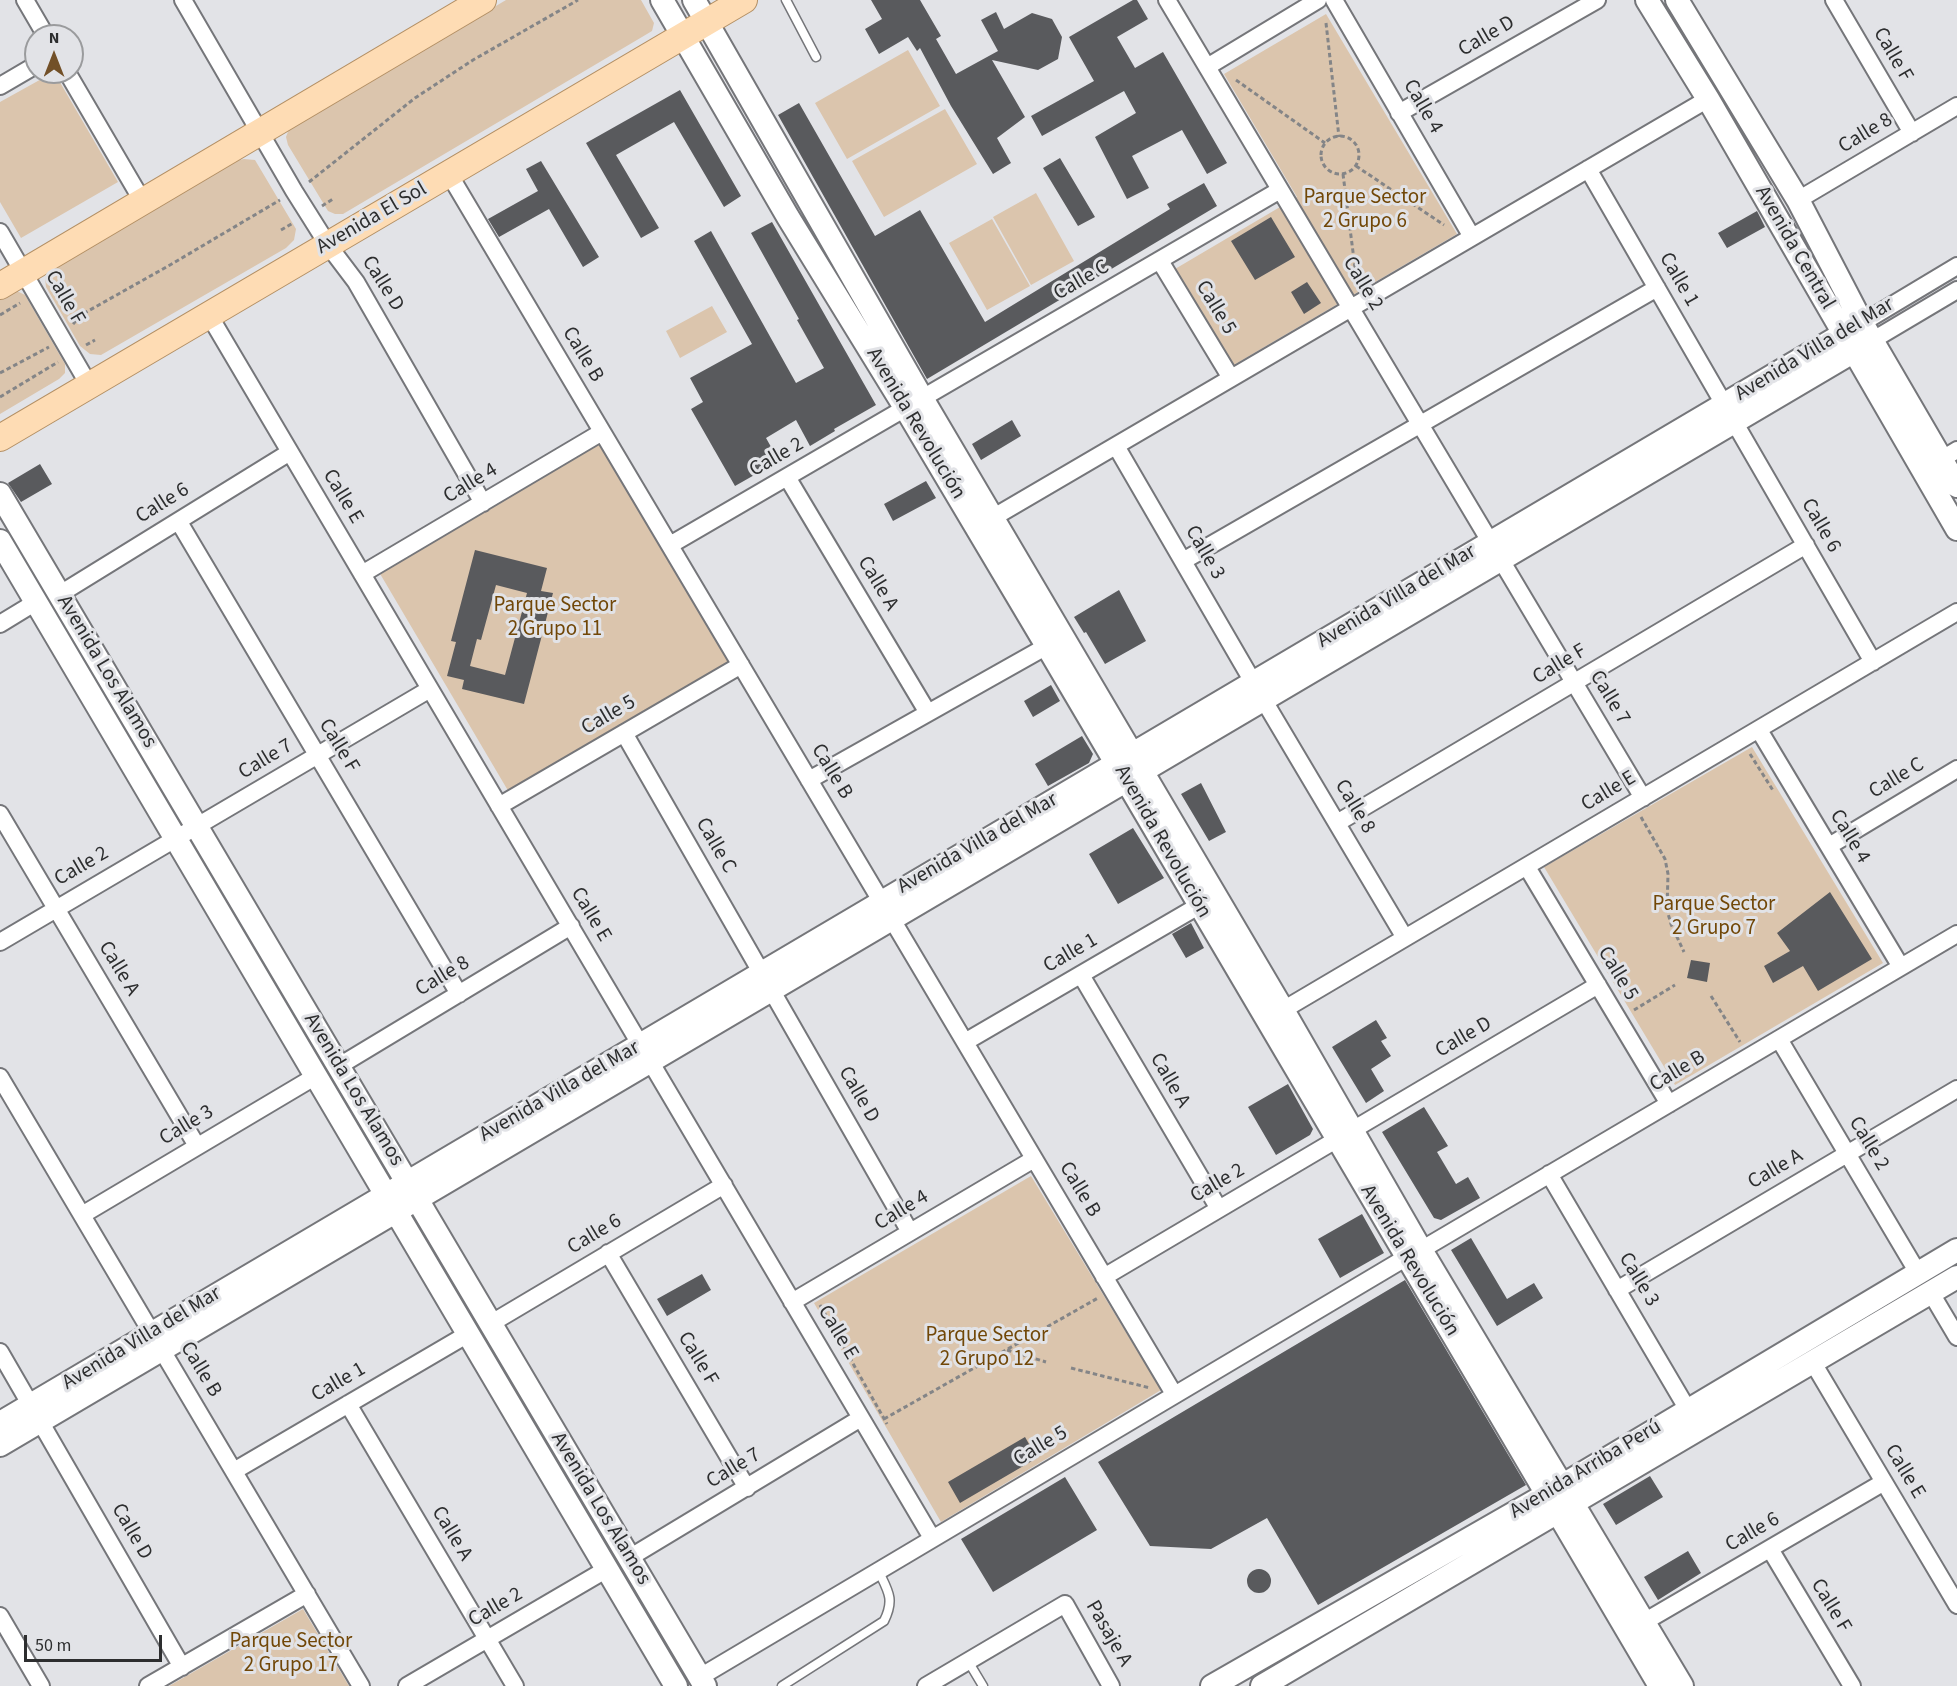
<!DOCTYPE html>
<meta charset="utf-8">
<style>
body{margin:0}
#map{position:relative;width:1957px;height:1686px;overflow:hidden;background:#e2e3e7;font-family:"Source Sans 3",sans-serif}
canvas{display:block}
.north{position:absolute;left:24px;top:24px;width:60px;height:60px;box-sizing:border-box;background:#e2e3e7;border:2px solid #9a9b9d;border-radius:50%;rotate:0deg;font-size:16px;font-weight:700;line-height:24px;text-align:center;color:#2d2e2f}
.north::after{content:'';display:block;margin:auto;width:21px;height:27px;background:#725028;clip-path:polygon(50% 0,100% 100%,50% 72%,0 100%)}
.scale{position:absolute;left:24px;top:1635px;width:138px;height:27px;box-sizing:border-box;border:3px solid #2d2e2f;border-top:0;padding-left:8px;font-size:18px;line-height:21px;white-space:nowrap;color:#2d2e2f;-webkit-text-stroke:4px #e2e3e7;paint-order:stroke}
</style>
<div id="map">
<canvas width="1957" height="1686"></canvas>
<div class="north">N</div>
<div class="scale">50 m</div>
</div>
<script>
const ctx = document.querySelector('canvas').getContext('2d');
ctx.lineJoin = 'round';
function paint(path, color) {
  ctx.fillStyle = color;
  ctx.fill(path, 'evenodd');
}
function trace(path, color, width, dash) {
  ctx.strokeStyle = color;
  ctx.lineWidth = width;
  ctx.lineCap = dash ? 'butt' : 'round';
  ctx.setLineDash(dash || []);
  ctx.stroke(path);
}
function drawText(font, color, halo, rows, align = 'center') {
  ctx.font = font + ' "Source Sans 3",sans-serif';
  ctx.lineWidth = 6;
  ctx.setLineDash([]);
  ctx.textBaseline = 'middle';
  ctx.strokeStyle = halo;
  ctx.fillStyle = color;
  for (const [text, x, y, turn = 0] of rows) {
    ctx.save();
    ctx.translate(x, y);
    ctx.rotate((+turn || 0) * Math.PI / 180);
    ctx.textAlign = isNaN(turn) ? turn : align;
    if (halo) ctx.strokeText(text, 0, 0);
    ctx.fillText(text, 0, 0);
    ctx.restore();
  }
}
paint(new Path2D(`
 M 506,0 L 641,0 L 654,23 L 652,31 L 642,37 L 343,214 L 335,214 L 328,211 L 288,145 L 286,137 L 289,129 Z
 M 1326,14 L 1457,234 L 1232,366 L 1175,269 L 1297,197 L 1224,74 Z
 M 908,50 L 940,106 L 847,159 L 815,103 Z
 M 54,72 L 118,182 L 21,238 L 0,202 L 0,102 Z
 M 945,109 L 977,164 L 884,217 L 852,161 Z
 M 244,159 L 255,160 L 296,229 L 294,240 L 286,248 L 101,355 L 90,354 L 80,346 L 46,287 L 45,278 L 49,270 L 235,161 Z
 M 1036,193 L 1074,261 L 1031,285 L 993,217 Z
 M 992,219 L 1030,286 L 987,310 L 949,243 Z
 M 17,291 L 25,295 L 65,364 L 65,373 L 59,379 L 0,414 L 0,298 Z
 M 712,306 L 727,332 L 680,358 L 666,331 Z
 M 599,443 L 731,661 L 510,794 L 379,572 Z
 M 1752,747 L 1883,963 L 1675,1085 L 1544,867 Z
 M 1031,1176 L 1161,1390 L 941,1522 L 814,1303 Z
 M 303,1609 L 349,1686 L 169,1686 Z`), '#dbc5ad');
paint(new Path2D(`
 M 871,0 L 920,0 L 941,36 L 936,39 L 956,74 L 998,51 L 981,20 L 996,12 L 1004,29 L 1032,13 L 1052,19 L 1062,37 L 1058,59 L 1038,70 L 992,60 L 1025,117 L 997,138 L 1011,163 L 993,174 L 951,106 L 920,48 L 917,51 L 908,37 L 879,54 L 865,29 L 882,19 Z
 M 1133,0 L 1137,0 L 1148,19 L 1117,37 L 1135,68 L 1163,52 L 1227,163 L 1207,174 L 1182,130 L 1132,156 L 1149,188 L 1127,199 L 1095,137 L 1136,113 L 1124,91 L 1042,136 L 1031,116 L 1094,81 L 1069,37 Z
 M 680,90 L 741,196 L 724,207 L 674,122 L 616,155 L 659,228 L 641,238 L 586,143 Z
 M 799,103 L 875,236 L 920,210 L 985,322 L 1170,209 L 1167,204 L 1204,183 L 1217,206 L 927,379 L 778,115 Z
 M 1060,158 L 1095,217 L 1078,226 L 1043,168 Z
 M 541,161 L 599,257 L 583,267 L 549,209 L 499,237 L 488,219 L 538,191 L 526,169 Z
 M 1757,211 L 1765,227 L 1727,248 L 1718,233 Z
 M 1271,217 L 1295,257 L 1255,280 L 1231,241 Z
 M 772,222 L 876,405 L 834,429 L 835,431 L 810,446 L 796,420 L 766,438 L 779,461 L 735,486 L 691,409 L 703,402 L 690,378 L 752,344 L 694,241 L 711,231 L 796,383 L 824,368 L 797,320 L 799,319 L 751,233 Z
 M 1307,282 L 1321,303 L 1304,314 L 1291,292 Z
 M 1012,420 L 1021,436 L 981,460 L 972,444 Z
 M 40,464 L 52,484 L 21,502 L 8,483 Z
 M 926,481 L 936,498 L 893,521 L 884,504 Z
 M 475,550 L 547,568 L 541,591 L 553,593 L 524,704 L 462,689 L 464,680 L 447,676 L 456,642 L 451,641 ZM 496,585 L 527,593 L 505,675 L 470,666 L 477,639 L 481,640 Z
 M 1119,590 L 1146,641 L 1105,664 L 1086,632 L 1084,633 L 1074,617 Z
 M 1051,685 L 1060,701 L 1033,717 L 1024,701 Z
 M 1082,736 L 1093,754 L 1089,763 L 1048,786 L 1035,764 Z
 M 1201,783 L 1226,832 L 1209,841 L 1181,794 Z
 M 1133,828 L 1164,878 L 1118,904 L 1089,854 Z
 M 1830,892 L 1872,959 L 1818,991 L 1803,966 L 1773,983 L 1764,966 L 1790,951 L 1777,933 Z
 M 1191,923 L 1204,948 L 1186,958 L 1172,934 Z
 M 1691,960 L 1710,963 L 1707,982 L 1687,978 Z
 M 1376,1020 L 1387,1038 L 1381,1041 L 1391,1056 L 1371,1069 L 1384,1091 L 1366,1103 L 1332,1047 Z
 M 1288,1084 L 1313,1129 L 1310,1135 L 1276,1155 L 1248,1107 Z
 M 1424,1107 L 1448,1146 L 1437,1152 L 1456,1184 L 1468,1177 L 1480,1198 L 1441,1220 L 1434,1218 L 1382,1132 Z
 M 1362,1214 L 1384,1253 L 1340,1278 L 1318,1239 Z
 M 1471,1238 L 1507,1299 L 1534,1283 L 1543,1298 L 1497,1326 L 1451,1250 Z
 M 702,1274 L 711,1290 L 667,1316 L 657,1299 Z
 M 1405,1280 L 1526,1485 L 1318,1605 L 1267,1518 L 1211,1549 L 1150,1546 L 1098,1462 Z
 M 1025,1437 L 1037,1458 L 960,1503 L 948,1482 Z
 M 1650,1476 L 1663,1497 L 1616,1525 L 1603,1504 Z
 M 1065,1477 L 1097,1530 L 993,1592 L 961,1539 Z
 M 1688,1551 L 1701,1573 L 1658,1600 L 1644,1577 Z
 M1247 1581a12 12 0 1 1 24 0a12 12 0 1 1-24 0Z`), '#595a5d');
const lane = new Path2D(`
 M 786,0 L 816,57
 M 968,1661 L 983,1686
 M 782,1686 L 884,1621 C 895,1599 888,1591 878,1570`);
const street = new Path2D(`
 M 25,0 L 46,36
 M 183,0 L 294,191 L 328,245 L 356,282 L 483,503
 M 1167,0 L 1643,798
 M 1334,0 L 1472,237
 M 1834,0 L 1912,133
 M 1207,67 L 1318,0
 M 67,72 L 143,202
 M 0,86 L 36,65
 M 1399,113 L 1597,0
 M 1588,169 L 1873,662
 M 449,174 L 1174,1394
 M 1798,200 L 1957,106
 M 0,232 L 89,385
 M 1160,261 L 1231,378
 M 209,315 L 932,1538
 M 1862,323 L 1957,266
 M 1873,340 L 1957,290
 M 1116,446 L 1253,682
 M 1942,459 L 1957,450
 M 787,477 L 928,713
 M 994,517 L 1708,99
 M 179,522 L 459,994
 M 670,545 L 1280,190
 M 1183,561 L 1657,288
 M 362,574 L 602,432
 M 60,594 L 290,452
 M 0,624 L 36,602
 M 1263,699 L 1405,938
 M 1759,730 L 1901,967
 M 624,733 L 910,1232
 M 809,780 L 1047,646
 M 499,806 L 741,665
 M 0,814 L 197,1146
 M 1337,823 L 1806,545
 M 1829,846 L 1957,769
 M 1527,867 L 1669,1104
 M 0,942 L 430,689
 M 1081,975 L 1219,1209
 M 1283,1010 L 1957,612
 M 1779,1039 L 1918,1273
 M 965,1042 L 1200,905
 M 339,1066 L 571,926
 M 0,1077 L 361,1686
 M 1549,1174 L 1688,1410
 M 82,1215 L 316,1076
 M 1421,1250 L 1957,934
 M 608,1253 L 747,1488
 M 1104,1277 L 1598,985
 M 1617,1290 L 1957,1089
 M 1931,1293 L 1957,1337
 M 792,1302 L 1034,1159
 M 490,1324 L 724,1185
 M 0,1352 L 182,1667
 M 1812,1361 L 1957,1605
 M 348,1404 L 515,1686
 M 234,1471 L 468,1334
 M 1770,1549 L 1852,1686
 M 629,1558 L 861,1418
 M 0,1616 L 41,1686
 M 1644,1622 L 1884,1482
 M 700,1677 L 1407,1257
 M 148,1686 L 307,1594
 M 407,1686 L 607,1569
 M 926,1686 L 1065,1604 L 1111,1686`);
const secondary = new Path2D(`
 M 662,0 L 788,217 L 906,409 L 1047,646 L 1660,1686
 M 694,0 L 923,400 L 1283,1010 L 1421,1250 L 1682,1686
 M 1647,0 L 1708,99 L 1957,529
 M 1677,0 L 1798,200 L 1862,323 L 1957,486
 M 0,494 L 705,1686
 M 0,541 L 676,1686
 M 0,1423 L 1862,323
 M 0,1445 L 1873,340
 M 1212,1686 L 1563,1485 L 1957,1250
 M 1262,1686 L 1957,1277`);
const primary = new Path2D(`
 M 0,286 L 483,0
 M 0,438 L 744,0`);
trace(lane, '#75767a', 11);
trace(street, '#75767a', 20);
trace(secondary, '#75767a', 26);
trace(primary, '#b49065', 28);
trace(new Path2D(`
 M 1326,23 L 1339,137
 M 1236,80 L 1325,143
 M1321 155a19 19 0 1 1 38 0a19 19 0 1 1-38 0Z
 M 1356,166 L 1444,225
 M 1343,174 L 1357,283
 M 309,182 L 415,98 L 473,60 L 578,0
 M 322,206 L 333,199
 M 281,230 L 293,223
 M 0,315 L 20,303
 M 73,324 L 81,315 L 170,265 L 280,200
 M 86,345 L 95,340
 M 0,373 L 49,347
 M 0,397 L 58,362
 M 1750,754 L 1774,792
 M 1641,817 L 1665,859 L 1668,874 L 1667,910 L 1671,924 L 1684,952
 M 1711,996 L 1740,1042
 M 1634,1010 L 1675,985
 M 820,1305 L 887,1424
 M 1007,1350 L 1046,1362
 M 1071,1368 L 1150,1388
 M 884,1419 L 1098,1298`), '#848587', 3, [4.5, 3]);
trace(lane, '#fff', 8);
trace(street, '#fff', 16);
trace(secondary, '#fff', 22);
trace(primary, '#fedcb4', 26);
drawText('21px', '#2d2e2f', '#e2e3e7', [
 ["Calle D",1487,37,-30],
 ["Calle F",1892,55,60],
 ["Calle 4",1422,107,60],
 ["Calle 8",1866,134,-31],
 ["Avenida El Sol",372,219,-30],
 ["Avenida Central",1794,248,60],
 ["Calle 1",1678,280,60],
 ["Calle C",1082,281,-30],
 ["Calle D",382,284,58],
 ["Calle 2",1362,284,59],
 ["Calle F",64,298,60],
 ["Calle 5",1215,308,59],
 ["Avenida Villa del Mar",1815,350,-31],
 ["Calle B",582,355,59],
 ["Avenida Revolución",915,424,59],
 ["Calle 2",777,458,-30],
 ["Calle 4",471,484,-31],
 ["Calle E",342,497,59],
 ["Calle 6",163,504,-32],
 ["Calle 6",1820,526,60],
 ["Calle 3",1204,553,60],
 ["Calle A",877,584,59],
 ["Avenida Villa del Mar",1397,597,-31],
 ["Calle F",1560,665,-31],
 ["Avenida Los Alamos",106,672,59],
 ["Calle 7",1609,698,59],
 ["Calle 5",609,716,-30],
 ["Calle F",338,746,59],
 ["Calle 7",266,760,-31],
 ["Calle B",831,772,59],
 ["Calle C",1897,779,-31],
 ["Calle E",1609,792,-31],
 ["Calle 8",1354,807,59],
 ["Calle 4",1849,837,59],
 ["Avenida Revolución",1162,842,60],
 ["Avenida Villa del Mar",978,844,-30],
 ["Calle C",715,846,60],
 ["Calle 2",82,867,-30],
 ["Calle E",590,915,59],
 ["Calle 1",1071,954,-30],
 ["Calle A",118,969,59],
 ["Calle 5",1617,974,59],
 ["Calle 8",443,977,-31],
 ["Calle D",1464,1038,-30],
 ["Calle B",1678,1072,-31],
 ["Calle A",1169,1081,60],
 ["Avenida Los Alamos",353,1090,59],
 ["Avenida Villa del Mar",560,1092,-30],
 ["Calle D",858,1095,60],
 ["Calle 3",187,1126,-31],
 ["Calle 2",1868,1144,59],
 ["Calle A",1776,1170,-30],
 ["Calle 2",1218,1184,-30],
 ["Calle B",1079,1190,59],
 ["Calle 4",902,1211,-31],
 ["Calle 6",595,1235,-31],
 ["Avenida Revolución",1409,1261,59],
 ["Calle 3",1638,1280,59],
 ["Calle E",837,1333,59],
 ["Avenida Villa del Mar",142,1339,-31],
 ["Calle F",697,1359,59],
 ["Calle B",200,1370,59],
 ["Calle 1",339,1383,-30],
 ["Calle 5",1041,1447,-31],
 ["Calle 7",734,1469,-31],
 ["Avenida Arriba Perú",1586,1470,-31],
 ["Calle E",1904,1472,59],
 ["Avenida Los Alamos",600,1509,59],
 ["Calle D",131,1532,60],
 ["Calle 6",1753,1533,-30],
 ["Calle A",451,1534,59],
 ["Calle F",1830,1606,59],
 ["Calle 2",496,1608,-30],
 ["Pasaje A",1108,1634,60]
]);
drawText('21px', '#714707', '#e2e3e7', [
 ["Parque Sector",1365,198],
 ["2 Grupo 6",1365,222],
 ["Parque Sector",555,606],
 ["2 Grupo 11",555,630],
 ["Parque Sector",1714,905],
 ["2 Grupo 7",1714,929],
 ["Parque Sector",987,1336],
 ["2 Grupo 12",987,1360],
 ["Parque Sector",291,1642],
 ["2 Grupo 17",291,1666]
]);
</script>
